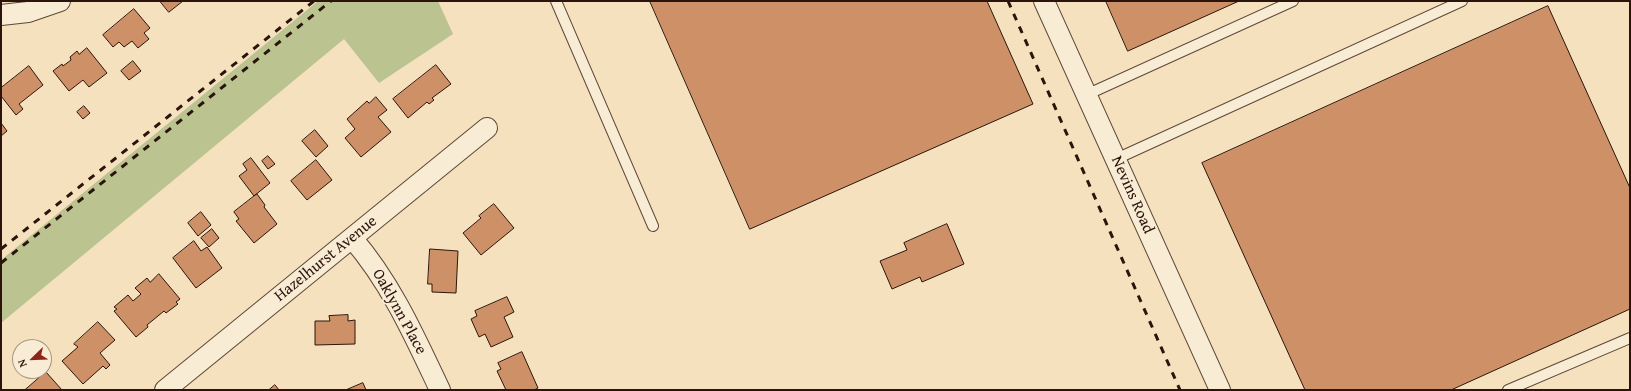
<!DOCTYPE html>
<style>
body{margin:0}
#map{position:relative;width:1631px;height:391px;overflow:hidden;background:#f5e1be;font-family:"Gentium Book Plus",serif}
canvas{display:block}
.frame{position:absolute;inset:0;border:2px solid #2b140c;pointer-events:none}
.north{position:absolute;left:12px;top:339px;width:40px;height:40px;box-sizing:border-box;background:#f8ecd5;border:1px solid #a69685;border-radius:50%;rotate:247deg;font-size:11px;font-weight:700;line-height:16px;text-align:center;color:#2b140c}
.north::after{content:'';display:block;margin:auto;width:14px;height:18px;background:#8f2418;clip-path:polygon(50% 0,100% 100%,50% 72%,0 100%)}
</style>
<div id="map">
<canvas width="1631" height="391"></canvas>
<div class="frame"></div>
<div class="north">N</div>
</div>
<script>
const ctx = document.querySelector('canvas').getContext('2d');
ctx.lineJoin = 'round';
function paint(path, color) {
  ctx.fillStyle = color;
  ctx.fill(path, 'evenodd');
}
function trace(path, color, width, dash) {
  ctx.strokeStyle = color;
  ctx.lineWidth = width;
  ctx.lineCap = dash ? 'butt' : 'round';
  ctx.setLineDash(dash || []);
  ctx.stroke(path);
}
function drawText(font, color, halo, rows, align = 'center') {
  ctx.font = font + ' "Gentium Book Plus",serif';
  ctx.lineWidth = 3.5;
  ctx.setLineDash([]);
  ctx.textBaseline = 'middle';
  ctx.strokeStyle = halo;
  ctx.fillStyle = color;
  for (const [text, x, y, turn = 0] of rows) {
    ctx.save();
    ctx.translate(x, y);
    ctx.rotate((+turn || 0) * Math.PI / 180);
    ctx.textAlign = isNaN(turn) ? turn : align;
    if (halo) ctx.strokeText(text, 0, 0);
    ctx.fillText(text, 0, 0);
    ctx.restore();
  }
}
paint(new Path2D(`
 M 318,1 L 438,1 L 453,34 L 379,83 L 344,39 L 1,323 L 1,260 Z`), '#bbc391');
const building = new Path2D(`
 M 160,1 L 183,1 L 169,12 Z
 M 650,1 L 987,1 L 1033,104 L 750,229 Z
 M 1106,1 L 1239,1 L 1128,51 Z
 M 1548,6 L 1630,188 L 1630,309 L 1451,390 L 1305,390 L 1202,163 Z
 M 134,9 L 150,28 L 144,33 L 149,39 L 138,48 L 132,41 L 124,47 L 119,42 L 113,47 L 103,35 Z
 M 87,48 L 107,73 L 89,87 L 83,80 L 69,91 L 53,71 L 62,64 L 63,66 L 71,60 L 70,57 L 77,51 L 79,54 Z
 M 133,61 L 141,71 L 129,80 L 121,71 Z
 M 436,65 L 451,84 L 432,98 L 434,100 L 429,104 L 427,102 L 408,118 L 393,99 Z
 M 29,66 L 43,85 L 19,104 L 23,109 L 16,115 L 1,96 L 1,88 Z
 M 376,97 L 387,110 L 378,117 L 391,132 L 361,157 L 345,138 L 355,129 L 347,119 L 367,101 L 369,103 Z
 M 84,106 L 90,113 L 83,119 L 77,112 Z
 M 1,123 L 7,131 L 1,136 Z
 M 315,130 L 328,146 L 316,157 L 302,141 Z
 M 268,156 L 275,164 L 268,169 L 262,161 Z
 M 251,158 L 270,183 L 254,196 L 239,176 L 247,170 L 243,164 Z
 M 316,160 L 332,180 L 307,200 L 291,181 Z
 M 257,194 L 265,205 L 264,207 L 277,224 L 254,243 L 236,221 L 239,219 L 234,212 Z
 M 494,204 L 514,228 L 481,255 L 463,233 L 481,218 L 479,216 Z
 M 201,212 L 211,225 L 198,236 L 188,223 Z
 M 947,224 L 964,264 L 922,282 L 920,277 L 892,289 L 880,261 L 907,250 L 904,243 Z
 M 212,229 L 219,238 L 209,247 L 201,238 Z
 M 194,241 L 201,251 L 207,247 L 222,268 L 196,288 L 173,258 Z
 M 430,249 L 458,251 L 456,293 L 432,292 L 432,284 L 428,284 Z
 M 159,274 L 180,299 L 176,302 L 178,304 L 166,313 L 164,311 L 147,325 L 148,327 L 136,337 L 114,311 L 117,309 L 114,307 L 128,295 L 133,301 L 141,294 L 135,288 L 147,278 L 150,282 Z
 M 507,297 L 514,312 L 504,317 L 513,337 L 491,347 L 485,334 L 479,337 L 471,319 L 477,316 L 475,311 Z
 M 348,315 L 348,321 L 355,320 L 355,344 L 315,345 L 315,321 L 330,321 L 329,316 Z
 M 98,322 L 115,340 L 100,353 L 110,365 L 106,369 L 103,366 L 83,384 L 62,361 L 78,347 L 74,344 Z
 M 522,352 L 538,388 L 534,390 L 506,390 L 497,371 L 501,369 L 498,363 Z
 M 46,372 L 62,390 L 25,390 Z
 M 363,383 L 366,390 L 346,390 Z
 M 275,385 L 279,390 L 269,390 Z`);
paint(building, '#ce9067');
trace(building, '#2b140c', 1);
const lane = new Path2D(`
 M 556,1 L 653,226
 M 1086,95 L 1293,1
 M 1116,159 L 1462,1
 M 1508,390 L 1630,338`);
const street = new Path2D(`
 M 1044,1 L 1220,390
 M 1,15 L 28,12 L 60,1
 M 352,238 C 391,283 415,337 440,390
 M 165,390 L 487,128`);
trace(lane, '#5e4738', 12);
trace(street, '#5e4738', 22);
trace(lane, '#f8ecd5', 10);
trace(street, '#f8ecd5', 20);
trace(new Path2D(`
 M 1008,1 L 1180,390
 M 1,249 L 314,1
 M 1,263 L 331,1`), '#2b140c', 3, [7, 7]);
drawText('16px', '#2b140c', '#f8ecd5', [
 ["Nevins Road",1132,195,66],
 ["Hazelhurst Avenue",326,259,-39],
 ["Oaklynn Place",399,312,61]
]);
</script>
